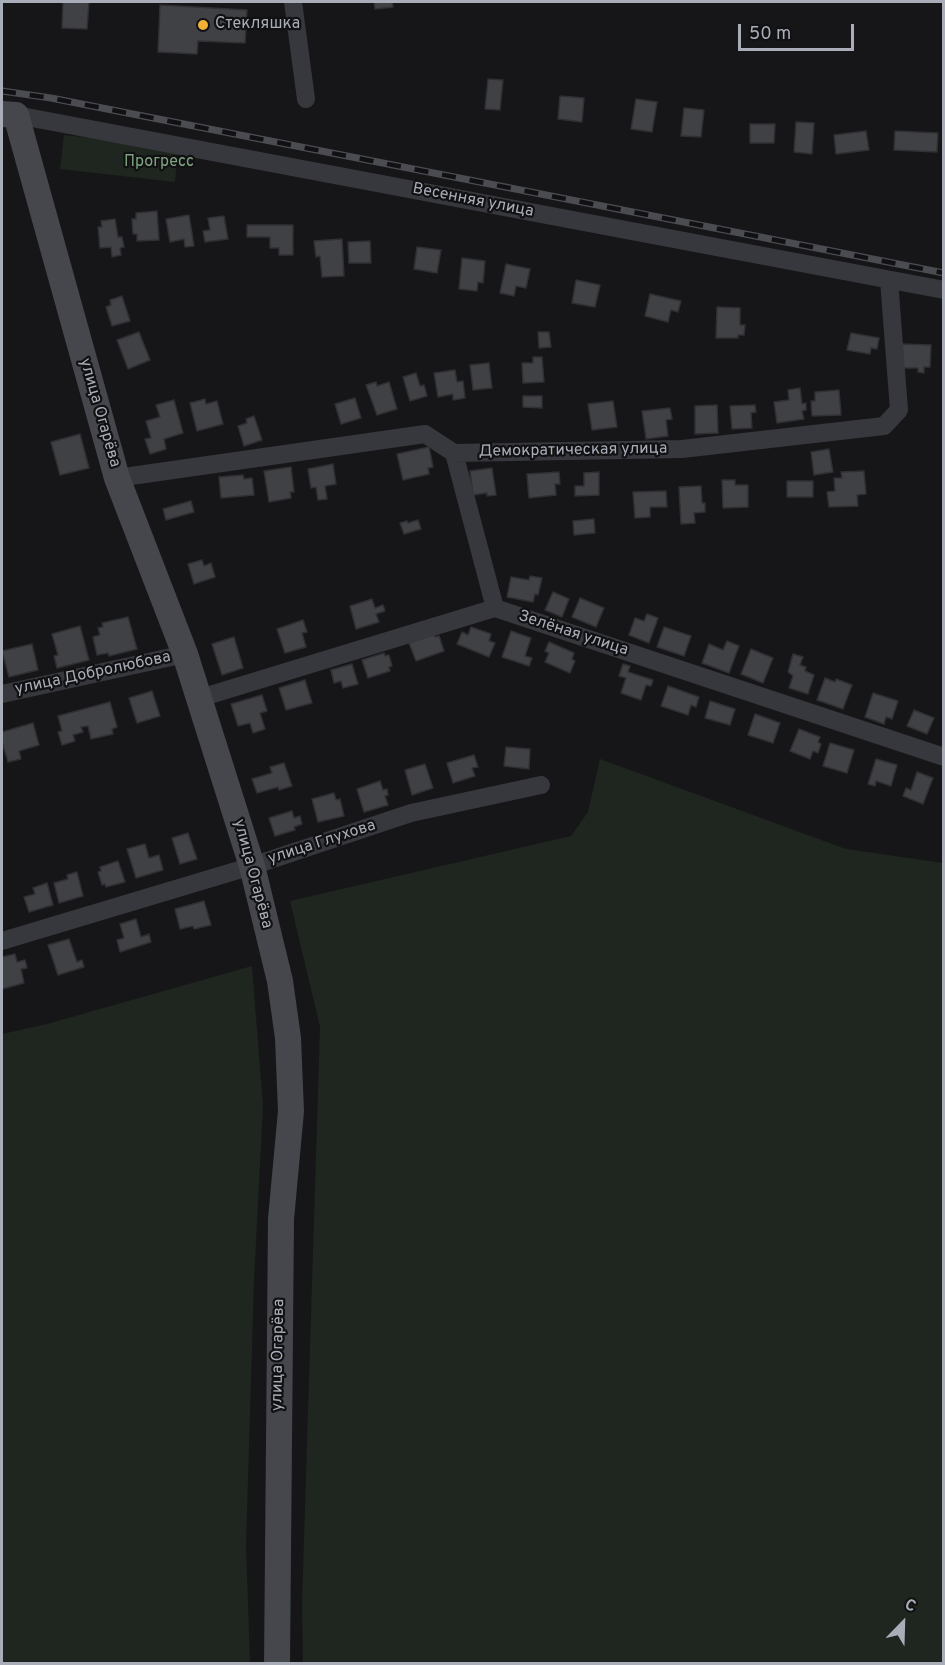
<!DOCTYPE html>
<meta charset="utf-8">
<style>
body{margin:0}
#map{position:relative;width:945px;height:1665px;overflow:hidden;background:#161618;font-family:Overpass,sans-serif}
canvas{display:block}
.frame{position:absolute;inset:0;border:3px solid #a8adb8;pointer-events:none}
.north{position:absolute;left:873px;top:1593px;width:60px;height:60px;-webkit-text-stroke:4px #111113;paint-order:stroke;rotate:23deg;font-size:16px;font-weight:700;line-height:24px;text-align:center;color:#a8adb8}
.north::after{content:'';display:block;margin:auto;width:21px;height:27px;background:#a8adb8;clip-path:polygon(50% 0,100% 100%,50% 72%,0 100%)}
.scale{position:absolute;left:738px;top:24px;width:116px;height:27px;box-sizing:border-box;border:3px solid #a8adb8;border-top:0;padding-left:8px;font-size:18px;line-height:21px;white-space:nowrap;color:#a8adb8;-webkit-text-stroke:4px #111113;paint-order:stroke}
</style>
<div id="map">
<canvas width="945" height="1665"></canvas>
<div class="frame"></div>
<div class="north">С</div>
<div class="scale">50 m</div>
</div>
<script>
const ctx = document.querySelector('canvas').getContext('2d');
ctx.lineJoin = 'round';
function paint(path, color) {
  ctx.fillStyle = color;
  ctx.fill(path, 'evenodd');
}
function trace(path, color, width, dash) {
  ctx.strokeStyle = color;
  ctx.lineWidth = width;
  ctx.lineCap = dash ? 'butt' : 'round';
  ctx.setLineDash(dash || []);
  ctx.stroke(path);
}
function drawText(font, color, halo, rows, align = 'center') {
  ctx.font = font + ' Overpass,sans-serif';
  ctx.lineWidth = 4.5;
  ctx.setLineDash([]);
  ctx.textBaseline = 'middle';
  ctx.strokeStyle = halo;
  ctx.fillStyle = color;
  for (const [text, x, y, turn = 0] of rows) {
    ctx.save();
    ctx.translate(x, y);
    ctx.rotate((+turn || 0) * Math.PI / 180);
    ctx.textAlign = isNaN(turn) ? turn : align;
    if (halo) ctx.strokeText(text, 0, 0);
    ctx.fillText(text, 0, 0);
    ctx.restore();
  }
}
paint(new Path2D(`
 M 64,135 L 178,148 L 175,182 L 60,169 Z
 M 600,759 L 846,849 L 943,863 L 943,1663 L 303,1663 L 302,1604 L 320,1027 L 290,901 L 571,836 L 588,812 Z
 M 252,966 L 263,1106 L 254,1280 L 246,1546 L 250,1663 L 2,1663 L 2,1034 L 47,1024 Z`), '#1e261f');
const building = new Path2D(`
 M 63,2 L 89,2 L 87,29 L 62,28 Z
 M 374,2 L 392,2 L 393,7 L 375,9 Z
 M 160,5 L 247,10 L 245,43 L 198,41 L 197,54 L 158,52 Z
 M 488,79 L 503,80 L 500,110 L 485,109 Z
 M 560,96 L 584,98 L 582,122 L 558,119 Z
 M 636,99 L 657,102 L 652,132 L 631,129 Z
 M 684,108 L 704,110 L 701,137 L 681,136 Z
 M 796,122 L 814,123 L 812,154 L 794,152 Z
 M 750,124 L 775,124 L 774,143 L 750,143 Z
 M 866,131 L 869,150 L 836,154 L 834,135 Z
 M 895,131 L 938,133 L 937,152 L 894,150 Z
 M 157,211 L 159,240 L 137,241 L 137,234 L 133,234 L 132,219 L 136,219 L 136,213 Z
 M 189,215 L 194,246 L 185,247 L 184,239 L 170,242 L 166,219 Z
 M 224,216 L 228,239 L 205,242 L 203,231 L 210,230 L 208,218 Z
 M 115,219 L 118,237 L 122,237 L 124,247 L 120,248 L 121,255 L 112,257 L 111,247 L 100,248 L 98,227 L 102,227 L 101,221 Z
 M 247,225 L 293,225 L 293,255 L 279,255 L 279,248 L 270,248 L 270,237 L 247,237 Z
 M 342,239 L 344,276 L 322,277 L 320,256 L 316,257 L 314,241 Z
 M 370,241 L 371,263 L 349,263 L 348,242 Z
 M 417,247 L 441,250 L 437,273 L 414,269 Z
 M 462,258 L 485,261 L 483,283 L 478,282 L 477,291 L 459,289 Z
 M 506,264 L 530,269 L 526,288 L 516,286 L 514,296 L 500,293 Z
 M 576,280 L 600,285 L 595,307 L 572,303 Z
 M 650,294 L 681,301 L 678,312 L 671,310 L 668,322 L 645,316 Z
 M 122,296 L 130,321 L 112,326 L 106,307 L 111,305 L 110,300 Z
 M 717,307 L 740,308 L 740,325 L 745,325 L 744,335 L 738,335 L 738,338 L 716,338 Z
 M 139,332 L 150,360 L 128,369 L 117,340 Z
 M 538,332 L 549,332 L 551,347 L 539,348 Z
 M 851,333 L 879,338 L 877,349 L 871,348 L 870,354 L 847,350 Z
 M 902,344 L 931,345 L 930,367 L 924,367 L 924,373 L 918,372 L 918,368 L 901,368 Z
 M 533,357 L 542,357 L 544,382 L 523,383 L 522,363 L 533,363 Z
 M 489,363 L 492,388 L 473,390 L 470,365 Z
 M 455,370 L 457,382 L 463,381 L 465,398 L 453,400 L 453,394 L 438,397 L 434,373 Z
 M 416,373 L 420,386 L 424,385 L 427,396 L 410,401 L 403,377 Z
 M 376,382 L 377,386 L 389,382 L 397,409 L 377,415 L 366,385 Z
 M 800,388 L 802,404 L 806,403 L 806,410 L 802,411 L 804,419 L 777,423 L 774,402 L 789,400 L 788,390 Z
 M 839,390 L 841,415 L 812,416 L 811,401 L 815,401 L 815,392 Z
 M 523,396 L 542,396 L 542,408 L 523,407 Z
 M 355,398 L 361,418 L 341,424 L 335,404 Z
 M 205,399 L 206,404 L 217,401 L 223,424 L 197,431 L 190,403 Z
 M 174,400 L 183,433 L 164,439 L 166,449 L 150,454 L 145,439 L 151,438 L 146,421 L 160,417 L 156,405 Z
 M 613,401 L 617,427 L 592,430 L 588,404 Z
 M 717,405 L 718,433 L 695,434 L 695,406 Z
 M 755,405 L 756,412 L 751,413 L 752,428 L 732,429 L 730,406 Z
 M 670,408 L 672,419 L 666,420 L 668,436 L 646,439 L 642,411 Z
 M 254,416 L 262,440 L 244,446 L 238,426 L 247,423 L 246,419 Z
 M 80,434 L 89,468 L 60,475 L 51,442 Z
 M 429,447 L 433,467 L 428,468 L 429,474 L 403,480 L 397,454 Z
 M 829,449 L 833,472 L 814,475 L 811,452 Z
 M 333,464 L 336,484 L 325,486 L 327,499 L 318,500 L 316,487 L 311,488 L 308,469 Z
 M 291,467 L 294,492 L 290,492 L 291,498 L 269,502 L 264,471 Z
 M 492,468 L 496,495 L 487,496 L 487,493 L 473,495 L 470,471 Z
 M 864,471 L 866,494 L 857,495 L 858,506 L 829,507 L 827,492 L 835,491 L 834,478 L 842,478 L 841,472 Z
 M 559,472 L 560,484 L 555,484 L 556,495 L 529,498 L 527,474 Z
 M 599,472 L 599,495 L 575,496 L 575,486 L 584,486 L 584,473 Z
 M 243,475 L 244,479 L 252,478 L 254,495 L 221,498 L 219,477 Z
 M 722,480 L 735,480 L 735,485 L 748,485 L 748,507 L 723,508 Z
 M 787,481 L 813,481 L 813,497 L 787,497 Z
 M 701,486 L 702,503 L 705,503 L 705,512 L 694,513 L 695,523 L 681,524 L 679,487 Z
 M 666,491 L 667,507 L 650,507 L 650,517 L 635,518 L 633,492 Z
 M 191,501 L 194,512 L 166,520 L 163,509 Z
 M 594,519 L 595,533 L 574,535 L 573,521 Z
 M 418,520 L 421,529 L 404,534 L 400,523 L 407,521 L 408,523 Z
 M 202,560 L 204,566 L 211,563 L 215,577 L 194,584 L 188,564 Z
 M 530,576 L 542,578 L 538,595 L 535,594 L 533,602 L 507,597 L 511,577 L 529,580 Z
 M 553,592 L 569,599 L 562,617 L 545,610 Z
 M 580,598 L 604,608 L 596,627 L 572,617 Z
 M 372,599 L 375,608 L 383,605 L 385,611 L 376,614 L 379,622 L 356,629 L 350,606 Z
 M 647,614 L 658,618 L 649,643 L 629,635 L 635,618 L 644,621 Z
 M 128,617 L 137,649 L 109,656 L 108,653 L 97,655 L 93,637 L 100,635 L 98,628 L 103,627 L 102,623 Z
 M 303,620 L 307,632 L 302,633 L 306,647 L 285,653 L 277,629 Z
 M 80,626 L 89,660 L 57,668 L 54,656 L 58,655 L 52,634 Z
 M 471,627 L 491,634 L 489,641 L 495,643 L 489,657 L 457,644 L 462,632 L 468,635 Z
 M 664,627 L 691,636 L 684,656 L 657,647 Z
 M 511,631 L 531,638 L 525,656 L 532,658 L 529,666 L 502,657 Z
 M 434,634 L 435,637 L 439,636 L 444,651 L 416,661 L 409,643 Z
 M 234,637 L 243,668 L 222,675 L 212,644 Z
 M 727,641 L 739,646 L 729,673 L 702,663 L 709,644 L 723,650 Z
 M 549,642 L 574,653 L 572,659 L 575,661 L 570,673 L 545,662 L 549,653 L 545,651 Z
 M 32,644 L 38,670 L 9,677 L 2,651 Z
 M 751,649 L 773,658 L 763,683 L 741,674 Z
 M 384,653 L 385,656 L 389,655 L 392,666 L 389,667 L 390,671 L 368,678 L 362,660 Z
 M 793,654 L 803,657 L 800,665 L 806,667 L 805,671 L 814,675 L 808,694 L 789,688 L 793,676 L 788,672 Z
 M 352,664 L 358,684 L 343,688 L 341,681 L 334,683 L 331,670 Z
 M 623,664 L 630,666 L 628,672 L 653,680 L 651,686 L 646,685 L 641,700 L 621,693 L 626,678 L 619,676 Z
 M 825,678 L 835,682 L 836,679 L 852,685 L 843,709 L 817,700 Z
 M 305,680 L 312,703 L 286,710 L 279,688 Z
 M 668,686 L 699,697 L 696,707 L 691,705 L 688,715 L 661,706 Z
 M 152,691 L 160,716 L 137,723 L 129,698 Z
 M 873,693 L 898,701 L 892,719 L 886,717 L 884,724 L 865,717 Z
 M 262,695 L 267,711 L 260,713 L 265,729 L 253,733 L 250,723 L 238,726 L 231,704 Z
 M 710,701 L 735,709 L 730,725 L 705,718 Z
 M 110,702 L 117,727 L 112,729 L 113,734 L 91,739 L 88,726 L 81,727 L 83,732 L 73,735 L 75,741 L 62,745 L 58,732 L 62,731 L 58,716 Z
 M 914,710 L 934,718 L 927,734 L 907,726 Z
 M 755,714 L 780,723 L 773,743 L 748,735 Z
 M 33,723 L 39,745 L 19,751 L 21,759 L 8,762 L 2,742 L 2,732 Z
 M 799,729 L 820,737 L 818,742 L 821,744 L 818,753 L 813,751 L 810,759 L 790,751 Z
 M 830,743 L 854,750 L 847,773 L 823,766 Z
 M 506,747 L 530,749 L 529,769 L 504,766 Z
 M 474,755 L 478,767 L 472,768 L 475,776 L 453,783 L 447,763 Z
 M 876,759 L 897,765 L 891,786 L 876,781 L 875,786 L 868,784 Z
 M 284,763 L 292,786 L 279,790 L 278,787 L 257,793 L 252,779 L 272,773 L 270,767 Z
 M 425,764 L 433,788 L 412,795 L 405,770 Z
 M 917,772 L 933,778 L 923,804 L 903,796 L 906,788 L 911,790 Z
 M 380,781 L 383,790 L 387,789 L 388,795 L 385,796 L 388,805 L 364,812 L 357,789 Z
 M 334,793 L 336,800 L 340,799 L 344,816 L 318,822 L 312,799 Z
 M 292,811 L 294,818 L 300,816 L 302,824 L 294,827 L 295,830 L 275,836 L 269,818 Z
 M 188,833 L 197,859 L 180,864 L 172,838 Z
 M 145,844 L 149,858 L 159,855 L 163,870 L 136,878 L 127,849 Z
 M 118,861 L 125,882 L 106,887 L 105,884 L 102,885 L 98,872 L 101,871 L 100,867 Z
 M 77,872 L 83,896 L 59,903 L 54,883 L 68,879 L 67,875 Z
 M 47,883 L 53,905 L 29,912 L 24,897 L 35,894 L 33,888 Z
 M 204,901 L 211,925 L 194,929 L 193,926 L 180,929 L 175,909 Z
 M 136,919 L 141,937 L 149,934 L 151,942 L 120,952 L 117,940 L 124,938 L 120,924 Z
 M 69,939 L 77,962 L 82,960 L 84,967 L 58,975 L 48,945 Z
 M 15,954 L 17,962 L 25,960 L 27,968 L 21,969 L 24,983 L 2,989 L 2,957 Z`);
paint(building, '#404145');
trace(building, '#303034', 1.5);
trace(new Path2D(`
 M 293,2 L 306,99
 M 16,115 L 944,290
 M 454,453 L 495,608
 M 117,478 L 425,434 L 454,453 L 682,449 L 884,426 L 899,410 L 889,280
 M 2,694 L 185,654
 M 200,698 L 495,608 L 944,757
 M 2,941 L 252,866 L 411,813 L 541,785`), '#37383d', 18);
trace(new Path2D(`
 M 2,114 L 16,115 L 117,478 L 185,654 L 252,866 L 280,981 L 288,1038 L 291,1111 L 281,1219 L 277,1664`), '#45474d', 26);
const rail = new Path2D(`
 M 2,91 L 51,98 L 944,273`);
trace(rail, '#4a4c52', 7);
trace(rail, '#111113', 4.5, [14]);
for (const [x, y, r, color] of [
 [203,25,6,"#f2b134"]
]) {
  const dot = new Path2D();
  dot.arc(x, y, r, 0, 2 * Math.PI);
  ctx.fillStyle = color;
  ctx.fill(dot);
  trace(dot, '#111113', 2);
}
drawText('16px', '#a8adb8', '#111113', [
 ["Стекляшка",215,25]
], 'left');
drawText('16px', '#7fa381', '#111113', [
 ["Прогресс",159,163]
]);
drawText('16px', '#a8adb8', '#111113', [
 ["Весенняя улица",473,201,11],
 ["улица Огарёва",99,413,74],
 ["Демократическая улица",573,451,-1],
 ["Зелёная улица",573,634,18],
 ["улица Добролюбова",93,674,-12],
 ["улица Глухова",322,843,-18],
 ["улица Огарёва",252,874,75],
 ["улица Огарёва",279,1355,-89]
]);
</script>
